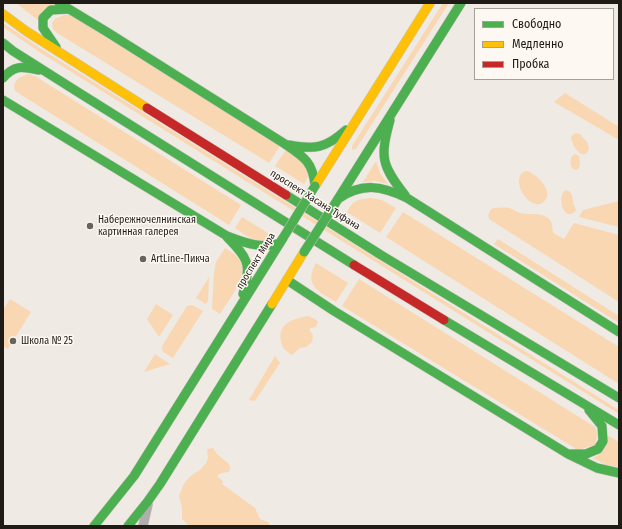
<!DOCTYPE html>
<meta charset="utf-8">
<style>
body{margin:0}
#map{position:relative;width:622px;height:529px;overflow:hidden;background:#f0eae4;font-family:"Fira Sans Condensed",sans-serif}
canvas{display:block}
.frame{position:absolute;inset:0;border:4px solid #1f1b17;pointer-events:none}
.legend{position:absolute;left:474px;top:8px;width:140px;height:72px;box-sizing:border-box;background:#fef8f2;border:1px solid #a5a09a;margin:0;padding:5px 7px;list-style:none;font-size:12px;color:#1f1b17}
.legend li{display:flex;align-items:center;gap:8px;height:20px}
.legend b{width:20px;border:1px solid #a5a09a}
</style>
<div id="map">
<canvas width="622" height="529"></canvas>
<div class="frame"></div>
<ul class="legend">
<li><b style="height:5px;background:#4caf50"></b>Свободно</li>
<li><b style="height:5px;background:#ffc107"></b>Медленно</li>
<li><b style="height:5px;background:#c62828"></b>Пробка</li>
</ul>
</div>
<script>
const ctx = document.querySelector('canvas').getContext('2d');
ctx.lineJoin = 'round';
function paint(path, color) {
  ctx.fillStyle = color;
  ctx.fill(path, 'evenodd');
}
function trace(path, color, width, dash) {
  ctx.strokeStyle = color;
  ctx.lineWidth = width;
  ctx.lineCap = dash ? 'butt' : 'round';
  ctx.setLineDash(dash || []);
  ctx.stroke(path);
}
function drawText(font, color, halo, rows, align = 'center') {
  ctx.font = font + ' "Fira Sans Condensed",sans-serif';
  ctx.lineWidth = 3;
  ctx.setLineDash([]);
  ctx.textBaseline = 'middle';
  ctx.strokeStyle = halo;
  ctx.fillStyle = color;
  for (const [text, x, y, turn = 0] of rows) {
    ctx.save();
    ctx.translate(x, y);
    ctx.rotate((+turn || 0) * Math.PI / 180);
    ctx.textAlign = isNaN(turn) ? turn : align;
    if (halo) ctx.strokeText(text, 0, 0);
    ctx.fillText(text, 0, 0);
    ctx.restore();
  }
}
paint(new Path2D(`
 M 16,3 L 55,3 L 39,21 Z
 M 443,3 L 449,3 L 356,149 L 353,150 L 352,149 L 352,146 Z
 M 64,15 L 71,15 L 280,146 L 269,163 L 57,33 L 53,29 L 52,23 L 55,19 Z
 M 3,23 L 43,50 L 619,410 L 619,414 L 41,53 L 3,27 Z
 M 28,74 L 35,76 L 241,205 L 229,225 L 15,91 L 14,85 C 17,78 20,77 28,74 Z
 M 565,93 L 619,127 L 619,140 L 554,102 Z
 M 575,133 L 580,134 L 587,142 L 589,148 C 584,164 572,147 571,137 Z
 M 286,150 L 303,162 L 309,175 L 304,184 L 275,166 Z
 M 575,154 L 579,156 L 580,163 L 579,168 L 576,170 C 569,169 570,162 572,156 Z
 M 376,161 L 380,173 L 388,184 L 376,181 L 363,182 Z
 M 526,171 C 537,173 557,194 542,203 C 528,211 508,177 526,171 Z
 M 565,190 L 569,191 C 573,195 572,197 573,201 C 573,205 575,206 576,210 C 565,224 556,199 565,190 Z
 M 371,198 L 382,200 L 396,208 L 380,233 L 347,212 C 353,200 358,199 371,198 Z
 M 619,201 L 619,227 L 579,217 L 583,210 Z
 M 493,208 C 498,208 504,207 509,208 C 513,209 516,212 520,213 C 529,215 540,212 548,218 C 553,222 552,227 553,233 L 564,239 L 574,223 L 619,235 L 619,302 L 489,219 C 488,214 489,211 493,208 Z
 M 403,212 L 619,347 L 619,384 L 386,237 Z
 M 242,217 L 271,235 C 262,249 244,234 235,228 Z
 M 498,239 L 619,316 L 619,323 L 494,244 Z
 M 225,248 C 232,252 241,258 242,266 C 244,282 228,301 220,314 L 212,309 L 214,273 L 216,262 Z
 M 316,263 L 348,283 L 336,302 C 319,292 303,285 316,263 Z
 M 209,277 L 208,301 L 206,304 L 196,298 Z
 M 359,279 L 595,427 C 598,433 597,438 595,445 L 578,450 L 342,306 Z
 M 10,299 L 31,312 L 8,349 L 3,346 L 3,306 L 5,307 Z
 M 156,304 L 173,315 L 159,337 L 147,319 Z
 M 192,305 L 203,311 L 173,358 L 163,352 L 162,346 L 187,306 Z
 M 308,316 L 315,319 L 318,322 L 316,327 L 310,328 L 310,331 L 313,335 L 312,342 L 306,347 L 300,348 L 292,355 C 289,353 286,351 284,349 C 280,342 278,331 285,325 C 289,320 302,317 308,316 Z
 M 155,354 L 170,364 L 144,372 Z
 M 275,356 L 280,363 L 255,401 L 249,400 Z
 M 607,435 L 619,442 L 619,467 L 606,465 L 593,458 L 597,456 Z
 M 213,448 L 217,454 L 229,464 L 230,469 L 229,472 L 221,473 L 217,476 L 223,481 L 222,484 L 255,508 L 260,519 L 268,522 L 270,526 L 189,526 L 182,519 L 182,508 L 179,496 L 183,486 L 185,482 L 192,475 L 200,470 L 206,463 L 208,458 L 207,449 Z`), '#f8d7b2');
const street = new Path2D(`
 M 143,526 L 148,504`);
const fast = new Path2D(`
 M 59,3 L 107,32 L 285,144 C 304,157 313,162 315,186
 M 3,43 L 13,51 L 73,89 L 354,265
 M 56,47 L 43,28 L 43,18 L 51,10 L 69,9
 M 3,78 C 15,64 23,67 39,70
 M 3,100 L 227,236 C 246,243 260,249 280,243
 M 390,120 C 380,157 381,165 405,195
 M 289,145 C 315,150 326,148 346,130
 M 286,195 L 381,255 L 619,398
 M 338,199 C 362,182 382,186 407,198 L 619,332
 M 338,199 L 461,3
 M 227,237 C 248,258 252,264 243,294
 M 287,280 L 334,311 L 568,454 L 597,468 L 619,473
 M 444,320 L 619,425
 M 571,454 L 586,454 L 598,449 L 603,441 L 602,426 L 589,410
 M 94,526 L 134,476 L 283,238
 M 128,526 L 148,501 L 160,484 L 272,304`);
const slow = new Path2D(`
 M 3,14 L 26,31 L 147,108
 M 315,186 L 430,3
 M 272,304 L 304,252`);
const jam = new Path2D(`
 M 147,108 L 286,195
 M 354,265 L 444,320`);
trace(street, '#cac5c0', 10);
trace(fast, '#cac5c0', 10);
trace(slow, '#cac5c0', 10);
trace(jam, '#cac5c0', 10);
trace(street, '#b0aead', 9);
trace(fast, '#4caf50', 9);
trace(slow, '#ffc107', 9);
trace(jam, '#c62828', 9);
const fastBridge = new Path2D(`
 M 283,238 L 315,186
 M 304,252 L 338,199`);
trace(fastBridge, '#cac5c0', 10, []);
trace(fastBridge, '#4caf50', 9);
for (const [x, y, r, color] of [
 [90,226,4,"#68635f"],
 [143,259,4,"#68635f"],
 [13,341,4,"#68635f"]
]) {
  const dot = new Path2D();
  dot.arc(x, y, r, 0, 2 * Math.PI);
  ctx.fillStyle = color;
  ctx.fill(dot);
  trace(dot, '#fef8f2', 1.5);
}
drawText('10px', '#1f1b17', '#fef8f2', [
 ["проспект Хасана Туфана",315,200,32],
 ["проспект Мира",256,261,-58]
]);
drawText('10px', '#1f1b17', '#fef8f2', [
 ["Набережночелнинская",98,220],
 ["картинная галерея",98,232],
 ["ArtLine-Пикча",151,259],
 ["Школа № 25",21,341]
], 'left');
</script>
